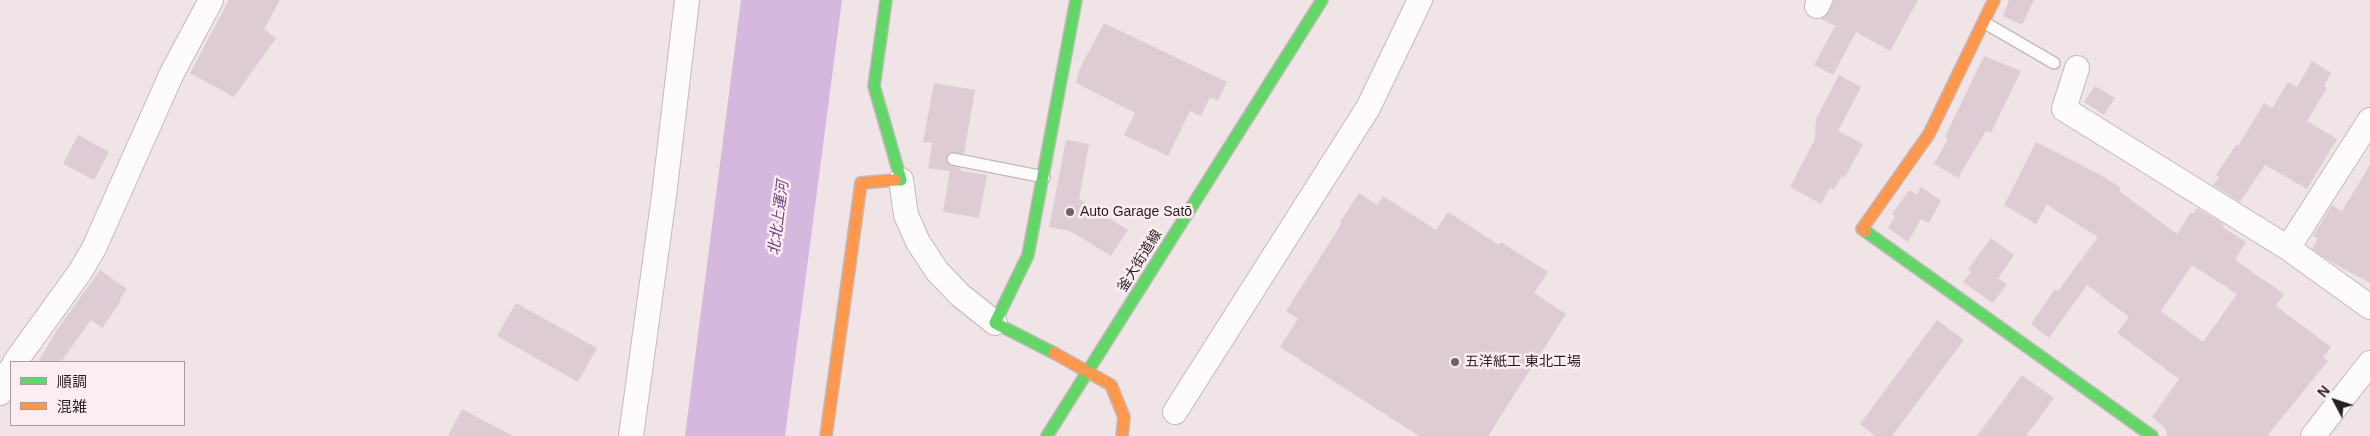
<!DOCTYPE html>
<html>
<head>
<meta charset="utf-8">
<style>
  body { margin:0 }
  #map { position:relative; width:2370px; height:436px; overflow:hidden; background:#f0e4e6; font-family:Helvetica,"Noto Sans JP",sans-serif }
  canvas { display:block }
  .legend { position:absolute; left:10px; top:361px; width:175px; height:65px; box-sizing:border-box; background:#fceef0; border:1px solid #a79b9d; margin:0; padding:6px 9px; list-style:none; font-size:15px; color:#271e20 }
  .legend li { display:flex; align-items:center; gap:10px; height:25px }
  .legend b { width:25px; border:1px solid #a79b9d }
  .north { position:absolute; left:2310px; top:376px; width:50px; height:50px; -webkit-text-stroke:4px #fceef0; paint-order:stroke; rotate:310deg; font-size:14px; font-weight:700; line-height:20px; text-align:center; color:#271e20 }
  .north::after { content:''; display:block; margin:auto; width:18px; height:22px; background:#271e20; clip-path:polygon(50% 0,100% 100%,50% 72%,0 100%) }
</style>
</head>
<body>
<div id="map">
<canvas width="2370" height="436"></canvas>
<ul class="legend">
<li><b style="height:6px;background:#63d668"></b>順調</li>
<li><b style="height:6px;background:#ff974d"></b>混雑</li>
</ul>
<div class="north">N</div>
</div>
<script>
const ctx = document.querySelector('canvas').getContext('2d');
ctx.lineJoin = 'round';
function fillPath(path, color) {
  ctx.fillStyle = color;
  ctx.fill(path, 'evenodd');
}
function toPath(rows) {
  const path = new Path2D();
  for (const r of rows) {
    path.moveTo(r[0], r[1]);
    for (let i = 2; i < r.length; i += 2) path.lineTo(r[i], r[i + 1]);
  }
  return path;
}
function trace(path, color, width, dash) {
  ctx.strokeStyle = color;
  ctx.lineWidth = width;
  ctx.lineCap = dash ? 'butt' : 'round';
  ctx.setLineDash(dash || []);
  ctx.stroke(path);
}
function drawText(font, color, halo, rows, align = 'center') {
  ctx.font = font + ' Helvetica,"Noto Sans JP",sans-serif';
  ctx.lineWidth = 5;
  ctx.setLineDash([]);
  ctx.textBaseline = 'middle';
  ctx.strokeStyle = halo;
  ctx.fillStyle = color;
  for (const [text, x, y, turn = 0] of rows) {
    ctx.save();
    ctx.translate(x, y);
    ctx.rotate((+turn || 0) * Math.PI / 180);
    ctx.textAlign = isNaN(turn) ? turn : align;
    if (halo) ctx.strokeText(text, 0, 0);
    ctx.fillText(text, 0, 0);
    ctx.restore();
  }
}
fillPath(toPath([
  [741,0,842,0,785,436,685,436]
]), '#d5b8de');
fillPath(toPath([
  [229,0,280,0,264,29,276,38,234,97,190,73],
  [1834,0,1918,0,1890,51,1856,32,1833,75,1814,65,1835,26,1821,19,1829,12],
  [2009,0,2034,0,2022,25,2003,16],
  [1104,23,1227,82,1218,101,1210,97,1201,116,1190,111,1168,156,1124,135,1135,113,1076,83,1079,70],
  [1984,56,2021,71,1991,133,1986,131,1958,178,1934,164,1948,139,1945,137],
  [2312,61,2331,73,2324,86,2327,88,2307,121,2337,139,2307,189,2265,165,2240,202,2213,185,2219,177,2216,175,2236,145,2238,146,2264,103,2272,108,2288,82,2297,87],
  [1839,75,1861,87,1838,131,1863,144,1845,177,1842,176,1834,190,1830,188,1821,204,1790,187,1815,139,1816,119],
  [934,83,975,90,964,154,951,152,946,158,948,165,961,168,961,171,987,175,979,218,943,212,950,171,928,168,932,143,923,142],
  [2095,86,2115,98,2104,115,2084,102],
  [78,135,109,152,94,180,63,164],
  [1066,140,1089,144,1079,199,1128,230,1111,256,1070,231,1049,227],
  [2036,142,2101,175,2121,188,2119,191,2177,234,2191,212,2193,214,2197,208,2224,224,2222,227,2246,242,2235,260,2284,294,2276,306,2331,347,2323,357,2328,361,2267,436,2167,436,2166,429,2152,417,2179,379,2117,333,2129,317,2087,285,2049,338,2031,324,2055,289,2058,291,2098,237,2047,205,2036,224,2004,205],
  [2192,265,2237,294,2203,342,2161,311],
  [2370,165,2370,283,2331,262,2312,249,2318,239,2313,236,2332,205,2342,211],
  [1921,187,1941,201,1929,223,1921,219,1908,242,1888,228,1895,216,1892,214,1909,190,1917,195],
  [1359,193,1377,205,1383,196,1436,230,1448,212,1499,245,1501,242,1548,272,1534,293,1566,314,1488,436,1419,436,1280,347,1298,319,1286,311,1342,223,1340,222],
  [1991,238,2014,255,1998,278,2007,284,1993,303,1963,282,1971,272,1968,269],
  [100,270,127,289,119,300,121,301,102,328,91,320,61,362,38,362,57,330],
  [516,303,597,348,578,382,497,336],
  [1937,320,1964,340,1892,436,1875,436,1860,424],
  [2022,375,2054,398,2026,436,1977,436],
  [462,409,513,436,448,436]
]), '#ddccd4');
const lane = toPath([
  [1985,23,2054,63],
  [953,159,1044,177]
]);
const street = toPath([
  [1817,6,1820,0],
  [2077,68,2064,109,2288,248,2370,307],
  [901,180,906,215,918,242,937,271,960,295,995,323],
  [2288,248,2370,120],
  [15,362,80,272,94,248,172,73,211,0],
  [0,393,11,369],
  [1175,412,1368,108,1420,0],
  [631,436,664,196,687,0],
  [2313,436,2370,363]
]);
const fast = toPath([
  [886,0,874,86,901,180,895,180],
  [1865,231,2152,436],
  [1054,353,995,323,1028,255,1076,0],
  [1047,436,1322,0]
]);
const slow = toPath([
  [1865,231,1862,229,1929,134,1994,0],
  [1054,353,1111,385,1124,417,1122,436],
  [826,436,861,183,895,180]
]);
trace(lane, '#c3b9bb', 14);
trace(street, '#c3b9bb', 26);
trace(fast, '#c3b9bb', 14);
trace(slow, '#c3b9bb', 14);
trace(lane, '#fdfbfb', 11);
trace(street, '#fdfbfb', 24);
trace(fast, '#63d668', 11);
trace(slow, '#ff974d', 11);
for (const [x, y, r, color] of [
  [1070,212,5,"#6d6365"],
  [1455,362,5,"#6d6365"]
]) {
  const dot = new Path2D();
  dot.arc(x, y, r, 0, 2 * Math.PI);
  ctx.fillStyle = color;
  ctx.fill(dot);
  trace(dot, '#fceef0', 2);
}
drawText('14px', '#271e20', '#fceef0', [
  ["Auto Garage Satō",1080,212],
  ["五洋紙工 東北工場",1465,362]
], 'left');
drawText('14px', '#271e20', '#fceef0', [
  ["釜大街道線",1140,261,-58]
]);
drawText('italic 15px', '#6f4082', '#fceef0', [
  ["北北上運河",779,218,-83]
]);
</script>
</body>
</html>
